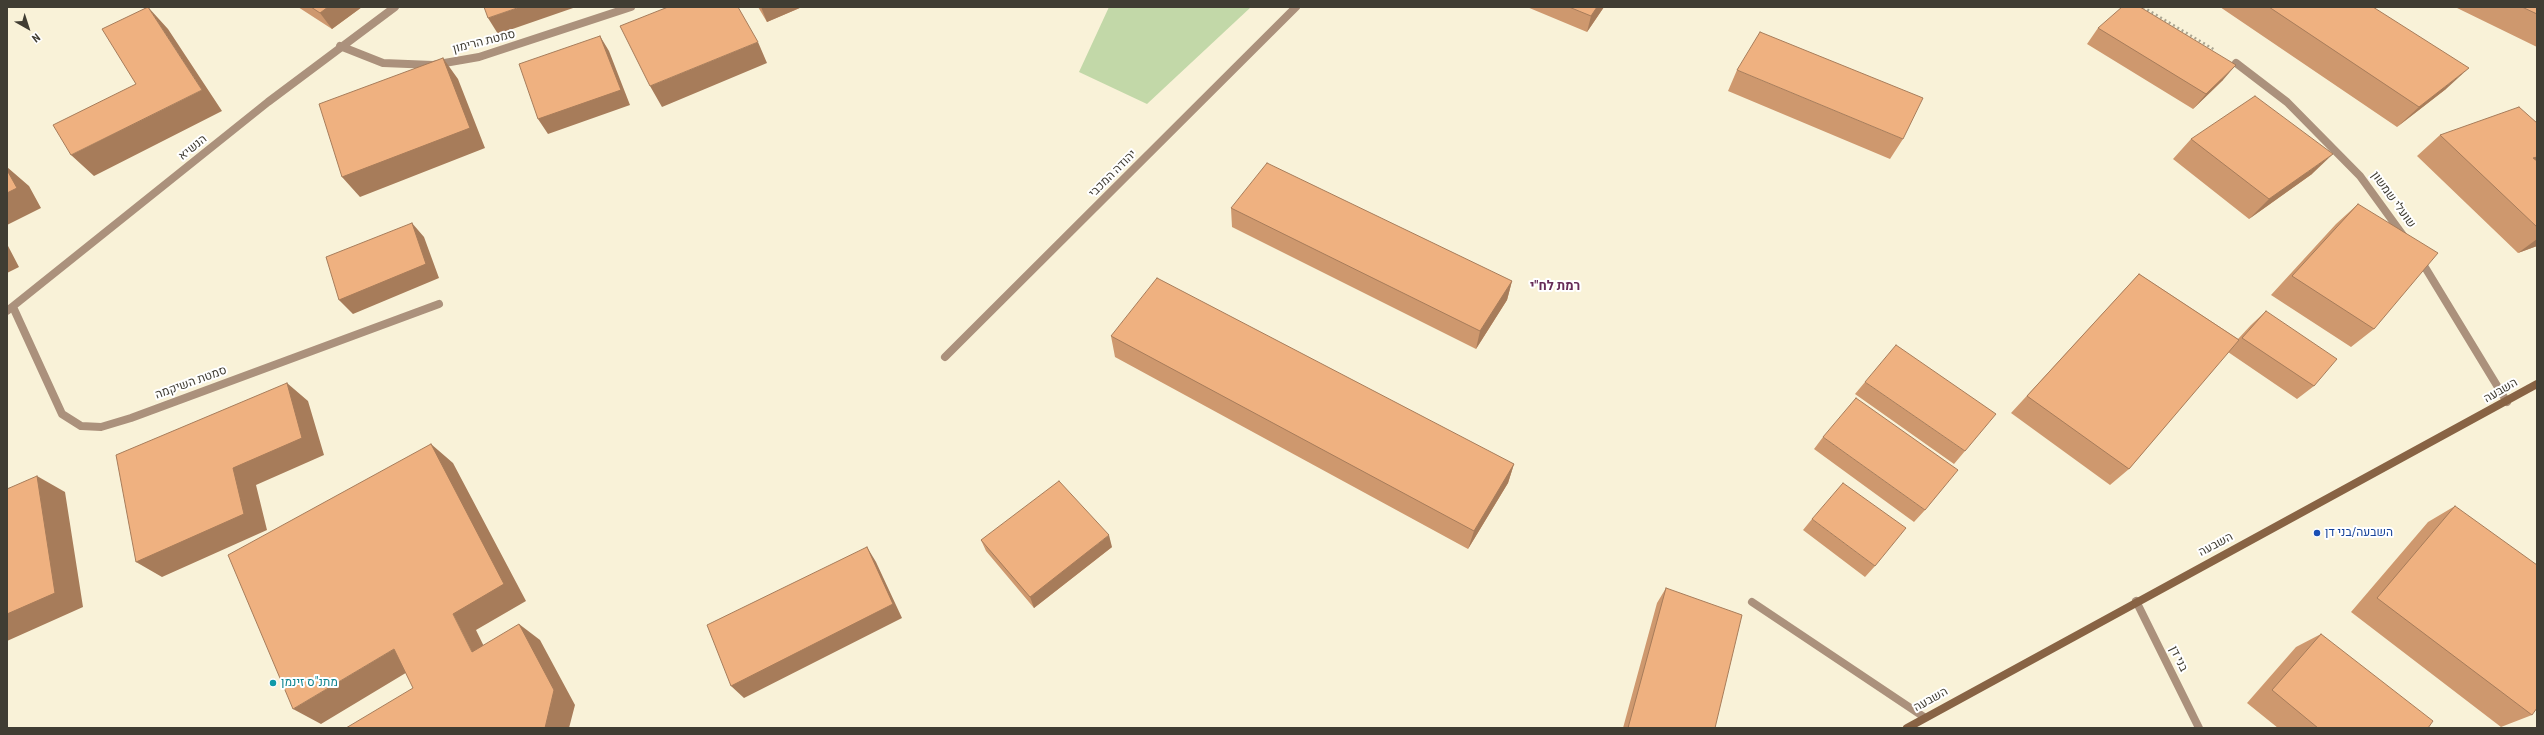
<!DOCTYPE html>
<html>
<head>
<meta charset="utf-8">
<style>
  body { margin:0 }
  #map { position:relative; width:2544px; height:735px; overflow:hidden; background:#f9f2d8; font-family:"Roboto Condensed",sans-serif }
  canvas { display:block }
  .frame { position:absolute; inset:0; border:8px solid #403d33; pointer-events:none }
  .north { position:absolute; left:8px; top:8px; width:40px; height:40px; -webkit-text-stroke:3px #fff; paint-order:stroke; rotate:141deg; font-size:11px; font-weight:700; line-height:16px; text-align:center; color:#403d33 }
  .north::after { content:''; display:block; margin:auto; width:14px; height:18px; background:#403d33; clip-path:polygon(50% 0,100% 100%,50% 72%,0 100%) }
</style>
</head>
<body>
<div id="map">
<canvas width="2544" height="735"></canvas>
<div class="frame"></div>
<div class="north">N</div>
</div>
<script>
const ctx = document.querySelector('canvas').getContext('2d');
ctx.lineJoin = 'round';
function fillPath(path, color) {
  ctx.fillStyle = color;
  ctx.fill(path, 'evenodd');
}
function toPath(rows) {
  const path = new Path2D();
  for (const r of rows) {
    path.moveTo(r[0], r[1]);
    for (let i = 2; i < r.length; i += 2) path.lineTo(r[i], r[i + 1]);
  }
  return path;
}
function trace(path, color, width, dash) {
  ctx.strokeStyle = color;
  ctx.lineWidth = width;
  ctx.lineCap = dash ? 'butt' : 'round';
  ctx.setLineDash(dash || []);
  ctx.stroke(path);
}
function drawText(font, color, halo, rows, align = 'center') {
  ctx.font = font + ' "Roboto Condensed",Heebo,sans-serif';
  ctx.lineWidth = 4;
  ctx.setLineDash([]);
  ctx.textBaseline = 'middle';
  ctx.strokeStyle = halo;
  ctx.fillStyle = color;
  for (const [text, x, y, turn = 0] of rows) {
    ctx.save();
    ctx.translate(x, y);
    ctx.rotate((+turn || 0) * Math.PI / 180);
    ctx.textAlign = isNaN(turn) ? turn : align;
    if (halo) ctx.strokeText(text, 0, 0);
    ctx.fillText(text, 0, 0);
    ctx.restore();
  }
}
fillPath(toPath([
  [1109,7,1251,7,1147,104,1079,72]
]), '#c2d8a8');
trace(toPath([
  [2143,7,2215,50]
]), '#aaa592', 2.5, [2, 3]);
trace(toPath([
  [1752,602,1924,717]
]), '#ab917c', 8);
trace(toPath([
  [340,46,383,63,433,65,479,57,631,7],
  [2236,63,2287,102,2360,176,2405,238],
  [2420,259,2507,402],
  [13,307,62,414,81,426,101,427,131,418,439,304],
  [7,311,268,102,395,7],
  [945,357,1296,7],
  [2136,601,2199,728]
]), '#ab917c', 8);
trace(toPath([
  [1907,728,2537,384]
]), '#886344', 8);
fillPath(toPath([
  [298,7,362,7,332,29],
  [758,7,802,7,767,22],
  [1527,7,1604,7,1587,32],
  [2220,7,2373,7,2446,89,2397,127],
  [2455,7,2537,7,2537,47],
  [2098,28,2223,80,2193,109,2087,44],
  [1737,70,1903,139,1890,159,1728,91],
  [2537,123,2537,246,2518,253,2417,156,2440,135],
  [2191,139,2312,174,2249,219,2173,159],
  [2358,204,2374,329,2351,347,2271,295,2336,224],
  [1231,208,1512,281,1507,300,1476,349,1232,227],
  [2139,274,2238,339,2251,325,2266,311,2314,386,2297,399,2228,352,2129,469,2110,485,2011,413],
  [1111,336,1514,464,1508,483,1468,549,1115,357],
  [1865,382,1965,451,1954,464,1855,394],
  [1823,437,1925,510,1914,522,1814,449],
  [2455,506,2532,715,2501,727,2351,612,2428,522],
  [1812,519,1875,566,1865,577,1803,530],
  [981,540,1112,547,1034,608,986,551],
  [1666,588,1715,728,1623,728,1657,603],
  [2321,634,2428,728,2278,728,2247,703,2296,647]
]), '#ce986e');
fillPath(toPath([
  [148,7,168,29,222,111,94,176,71,155,202,90],
  [328,7,362,7,332,29,320,13],
  [520,7,576,7,498,34,488,18],
  [761,7,802,7,767,22],
  [1597,7,1604,7,1587,32,1591,16],
  [600,36,609,51,630,105,548,134,538,119],
  [758,42,767,63,662,107,650,86],
  [443,58,458,79,485,148,360,197,342,177],
  [2236,65,2223,80,2193,109,2206,94],
  [2469,68,2446,89,2397,127,2419,107],
  [2333,154,2312,174,2249,219,2269,199],
  [2537,157,2537,168,2533,158],
  [7,167,29,186,41,208,7,225],
  [412,223,424,237,439,278,353,314,339,300],
  [2537,239,2537,246,2518,253],
  [7,244,19,267,7,273],
  [1512,281,1507,300,1476,349,1480,331],
  [287,383,308,401,324,455,256,485,267,530,162,577,136,562,233,468],
  [431,444,453,463,526,601,476,630,494,667,472,652,453,614],
  [1514,464,1508,483,1468,549,1474,531],
  [37,476,65,492,83,607,7,641,7,614],
  [1109,535,1112,547,1034,608,1030,597],
  [867,547,876,562,902,618,744,698,731,686],
  [519,624,540,640,575,705,569,728,545,728],
  [394,649,419,665,321,724,293,709]
]), '#a77c5a');
const building = toPath([
  [148,7,202,90,71,155,53,125,136,84,102,29,148,7],
  [311,7,328,7,320,13,311,7],
  [484,7,520,7,488,18,484,7],
  [668,7,738,7,758,42,650,86,620,26,668,7],
  [1569,7,1597,7,1591,16,1569,7],
  [2122,7,2140,7,2236,65,2206,94,2098,28,2122,7],
  [2269,7,2373,7,2469,68,2419,107,2269,7],
  [2522,7,2537,7,2537,14,2522,7],
  [1760,32,1923,98,1903,139,1737,70,1760,32],
  [600,36,621,90,538,119,519,64,600,36],
  [443,58,470,128,342,177,319,104,443,58],
  [2255,96,2333,154,2269,199,2191,139,2255,96],
  [2519,107,2537,123,2537,157,2533,158,2537,161,2537,227,2440,135,2519,107],
  [1267,163,1512,281,1480,331,1231,208,1267,163],
  [7,170,17,188,7,193,7,170],
  [2358,204,2438,253,2374,329,2292,276,2358,204],
  [412,223,426,264,339,300,326,257,412,223],
  [2139,274,2239,340,2129,469,2027,396,2139,274],
  [1157,278,1514,464,1474,531,1111,336,1157,278],
  [2266,311,2337,359,2314,386,2242,338,2266,311],
  [1896,345,1996,414,1965,451,1865,382,1896,345],
  [287,383,302,438,233,468,244,514,136,562,116,455,287,383],
  [1856,398,1958,470,1925,510,1823,437,1856,398],
  [431,444,504,584,453,614,472,652,519,624,554,690,545,728,346,728,413,688,394,649,293,709,228,555,431,444],
  [37,476,55,593,7,614,7,489,37,476],
  [1059,481,1109,535,1030,597,981,540,1059,481],
  [1843,483,1906,528,1875,566,1812,519,1843,483],
  [2455,506,2537,565,2537,708,2532,715,2377,598,2455,506],
  [867,547,893,604,731,686,707,625,867,547],
  [1666,588,1742,615,1715,728,1628,728,1666,588],
  [2321,634,2433,721,2428,728,2318,728,2272,690,2321,634]
]);
fillPath(building, '#efb180');
trace(building, '#a77c5a', 1);
for (const [x, y, r, color] of [
  [2317,533,4,"#1a4fb4"],
  [273,683,4,"#0f9aa8"]
]) {
  const dot = new Path2D();
  dot.arc(x, y, r, 0, 2 * Math.PI);
  ctx.fillStyle = color;
  ctx.fill(dot);
  trace(dot, '#fff', 1.5);
}
drawText('12px', '#403d33', '#fff', [
  ["סמטת הרימון",484,42,-14],
  ["הנשיא",193,148,-39],
  ["יהודה המכבי",1113,174,-45],
  ["שועלי שמשון",2393,200,54],
  ["סמטת השיקמה",191,383,-20],
  ["השבעה",2501,391,-30],
  ["השבעה",2216,545,-28],
  ["בני דן",2178,659,64],
  ["השבעה",1931,700,-29]
]);
drawText('12px', '#164399', '#fff', [
  ["השבעה/בני דן",2325,533]
], 'left');
drawText('12px', '#0d838f', '#fff', [
  ["מתנ\"ס זינמן",281,683]
], 'left');
drawText('bold 13px', '#662c57', '#fff', [
  ["רמת לח\"י",1555,287]
]);
</script>
</body>
</html>
